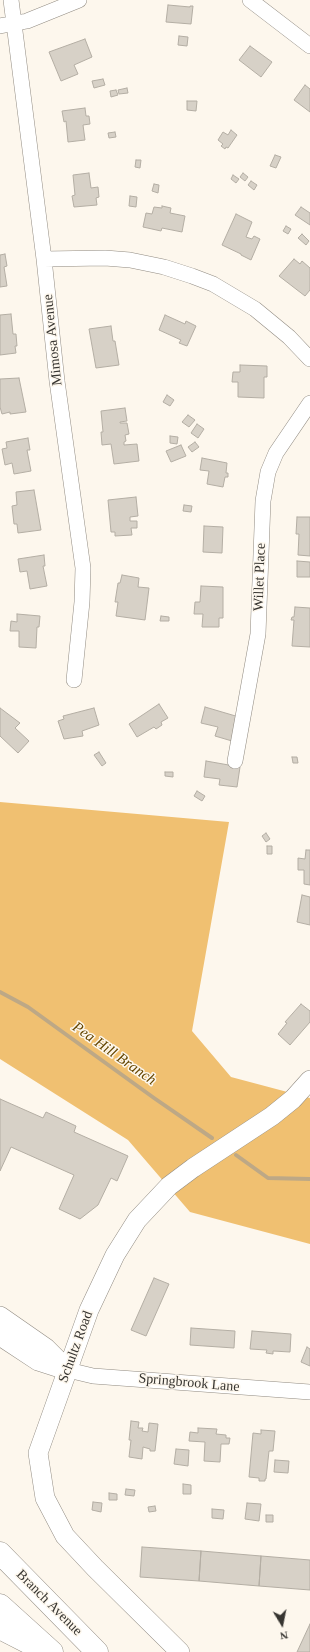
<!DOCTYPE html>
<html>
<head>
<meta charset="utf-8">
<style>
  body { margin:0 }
  #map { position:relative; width:310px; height:1652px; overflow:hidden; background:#fdf7ed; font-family:Georgia,serif }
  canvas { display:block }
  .north { position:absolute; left:262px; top:1604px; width:40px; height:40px; -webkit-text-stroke:3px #fdf7ed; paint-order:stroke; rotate:170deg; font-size:11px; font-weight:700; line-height:16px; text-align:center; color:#373531 }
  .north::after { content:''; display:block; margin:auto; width:14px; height:18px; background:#373531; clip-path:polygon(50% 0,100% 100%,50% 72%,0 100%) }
</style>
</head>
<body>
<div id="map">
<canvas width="310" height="1652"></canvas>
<div class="north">N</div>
</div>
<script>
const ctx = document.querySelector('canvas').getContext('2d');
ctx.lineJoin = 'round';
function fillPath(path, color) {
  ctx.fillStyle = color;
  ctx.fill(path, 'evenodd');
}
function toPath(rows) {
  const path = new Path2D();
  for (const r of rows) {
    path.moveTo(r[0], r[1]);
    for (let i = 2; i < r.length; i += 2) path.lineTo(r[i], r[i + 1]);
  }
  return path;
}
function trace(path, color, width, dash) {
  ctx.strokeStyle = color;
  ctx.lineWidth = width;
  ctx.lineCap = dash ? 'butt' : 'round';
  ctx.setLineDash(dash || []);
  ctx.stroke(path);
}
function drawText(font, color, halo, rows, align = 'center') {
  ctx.font = font + ' Georgia,serif';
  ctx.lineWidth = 3;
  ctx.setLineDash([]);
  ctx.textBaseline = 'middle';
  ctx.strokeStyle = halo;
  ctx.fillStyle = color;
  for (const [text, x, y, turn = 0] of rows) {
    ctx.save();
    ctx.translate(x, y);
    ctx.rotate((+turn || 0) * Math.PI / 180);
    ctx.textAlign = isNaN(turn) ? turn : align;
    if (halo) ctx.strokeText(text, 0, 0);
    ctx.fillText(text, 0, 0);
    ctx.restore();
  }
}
fillPath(toPath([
  [0,802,229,822,192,1031,231,1077,310,1098,310,1244,190,1212,128,1140,0,1059]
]), '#f0c071');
trace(toPath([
  [0,992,28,1007,154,1098,212,1138],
  [236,1155,268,1178,310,1179]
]), '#bda886', 4);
const building = toPath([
  [168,5,190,7,190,6,193,6,191,24,166,22,168,5],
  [179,36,188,37,187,46,178,45,179,36],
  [85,39,92,57,74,65,78,74,61,81,49,52,85,39],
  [250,46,272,62,261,77,239,60,250,46],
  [103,79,105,85,94,88,92,81,103,79],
  [305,85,310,89,310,112,294,100,305,85],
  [127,88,128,93,119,94,118,90,127,88],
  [116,90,118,95,111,97,110,91,116,90],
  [187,101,197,101,196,111,187,110,187,101],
  [85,108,86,116,89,116,90,124,83,125,85,140,68,142,66,121,64,122,62,111,85,108],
  [231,130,237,135,228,148,226,147,225,149,221,146,223,144,218,140,223,132,228,135,231,130],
  [115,132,116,137,109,138,108,133,115,132],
  [275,155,281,157,276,168,270,166,275,155],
  [136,160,141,160,140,168,135,167,136,160],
  [89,173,91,188,98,187,99,197,96,198,97,205,74,207,72,196,75,195,73,175,89,173],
  [243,173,248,177,245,181,240,177,243,173],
  [233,175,239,179,236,183,231,179,233,175],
  [251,181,257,185,254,190,248,185,251,181],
  [154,184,159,185,158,193,152,191,154,184],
  [130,196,137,197,136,207,129,206,130,196],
  [162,206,171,208,170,213,185,216,182,232,162,228,161,231,143,227,146,213,152,214,154,207,162,208,162,206],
  [301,207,310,213,310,225,295,215,301,207],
  [236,214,252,222,246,237,252,239,254,236,260,239,251,260,241,255,241,254,222,245,236,214],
  [286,226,291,229,288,234,283,231,286,226],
  [302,234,309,241,306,245,298,238,302,234],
  [5,254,7,266,4,267,7,286,0,287,0,255,5,254],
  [294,259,300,264,302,261,310,268,310,290,305,296,279,276,294,259],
  [11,314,13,334,16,334,17,346,15,346,16,353,0,355,0,315,11,314],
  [165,315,185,324,186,321,196,326,187,346,179,343,181,340,159,330,165,315],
  [111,326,113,341,115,341,119,365,96,368,89,329,111,326],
  [240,365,267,366,267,377,264,377,264,398,238,397,238,382,232,382,233,372,240,372,240,365],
  [19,378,26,412,10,414,10,412,2,414,0,407,0,379,19,378],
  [167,395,174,400,170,406,163,402,167,395],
  [125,408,127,421,120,422,120,423,127,423,129,434,125,435,126,441,124,442,124,445,137,444,139,461,114,464,111,444,102,445,101,432,103,432,101,411,125,408],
  [188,415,195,420,189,427,182,422,188,415],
  [197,424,204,429,198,438,191,433,197,424],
  [170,436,178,437,177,444,170,443,170,436],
  [28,438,30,450,27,450,31,471,14,474,12,463,5,465,2,449,7,448,6,442,28,438],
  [195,442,199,447,192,452,188,447,195,442],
  [181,445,186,456,171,462,166,451,181,445],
  [202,458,227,463,226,473,228,473,228,477,225,477,223,487,207,484,209,471,200,470,202,458],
  [34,490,41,530,18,533,17,524,14,524,12,506,17,505,16,492,34,490],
  [136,497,138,516,130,517,130,521,137,521,137,528,131,528,132,535,115,536,115,532,111,532,108,500,136,497],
  [184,505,192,506,191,512,183,511,184,505],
  [297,517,310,517,310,556,298,555,299,534,296,534,297,517],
  [204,526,223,527,222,553,203,552,204,526],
  [44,555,45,566,43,566,47,586,30,589,27,571,20,572,18,559,44,555],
  [297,561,310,562,310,577,297,577,297,561],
  [122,575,139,578,138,587,149,588,145,620,116,616,118,602,115,602,118,583,120,583,122,575],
  [201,586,223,587,223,618,219,618,219,627,202,627,203,614,194,614,195,602,200,602,201,586],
  [295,607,310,608,310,647,292,646,294,620,291,620,292,617,294,617,295,607],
  [17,614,40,616,39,627,37,627,36,648,19,647,19,631,10,631,11,621,17,622,17,614],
  [161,616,169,617,169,621,160,621,161,616],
  [159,704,168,718,161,722,162,725,156,729,154,727,137,737,129,724,159,704],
  [205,707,239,717,232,741,215,736,218,727,201,723,205,707],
  [0,708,20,723,15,728,29,741,18,753,0,736,0,708],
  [94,708,99,725,82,731,83,736,64,739,58,721,64,719,63,716,94,708],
  [99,752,106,763,102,766,94,755,99,752],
  [292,757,297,757,298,763,293,763,292,757],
  [206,761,240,767,237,787,219,785,220,779,204,777,206,761],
  [165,772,173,772,173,777,165,776,165,772],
  [197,791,205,796,202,801,194,796,197,791],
  [266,833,270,839,266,842,262,836,266,833],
  [267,846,272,846,272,854,267,854,267,846],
  [306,850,310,850,310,885,304,884,304,870,298,870,298,858,305,859,306,850],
  [302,895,310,897,310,925,297,922,302,895],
  [301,1004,310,1011,310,1022,290,1045,278,1034,287,1023,285,1022,301,1004],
  [0,1099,43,1118,46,1112,76,1126,74,1132,128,1156,117,1181,111,1178,98,1205,80,1219,59,1209,74,1175,11,1147,0,1171,0,1099],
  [154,1278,169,1284,146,1336,131,1330,154,1278],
  [191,1328,235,1331,234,1348,190,1345,191,1328],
  [252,1331,291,1334,290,1352,273,1351,273,1354,266,1353,267,1350,250,1349,252,1331],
  [307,1347,310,1349,310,1366,301,1362,307,1347],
  [131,1421,139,1422,138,1428,143,1428,142,1431,148,1432,149,1423,158,1424,155,1451,150,1451,150,1449,143,1447,142,1459,129,1457,131,1440,129,1440,131,1421],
  [198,1428,217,1429,216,1434,226,1435,226,1438,230,1438,229,1444,221,1444,220,1462,204,1461,205,1442,189,1441,190,1432,198,1433,198,1428],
  [261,1430,275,1431,273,1451,269,1451,266,1479,265,1479,265,1481,259,1481,259,1478,249,1477,253,1433,261,1434,261,1430],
  [176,1449,189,1450,188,1466,174,1464,176,1449],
  [275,1460,289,1461,288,1473,274,1472,275,1460],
  [183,1484,191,1485,191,1494,183,1494,183,1484],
  [126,1489,135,1490,134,1496,125,1495,126,1489],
  [109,1493,117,1494,117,1500,109,1500,109,1493],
  [93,1502,102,1503,101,1512,92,1510,93,1502],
  [247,1503,261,1504,259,1521,245,1519,247,1503],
  [155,1506,156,1511,149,1512,148,1507,155,1506],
  [212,1509,224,1510,223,1519,212,1518,212,1509],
  [266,1515,273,1515,273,1522,266,1522,266,1515],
  [142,1547,201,1551,199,1581,140,1577,142,1547],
  [201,1551,261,1556,259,1586,199,1581,201,1551],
  [261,1556,310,1560,310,1590,259,1586,261,1556],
  [310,1624,310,1652,297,1652,310,1624]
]);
fillPath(building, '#d7d1c7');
trace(building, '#b4aea4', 1);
const minor = toPath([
  [11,0,44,259,57,381,83,568,82,602,74,680],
  [250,0,310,46],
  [0,26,27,21,79,0],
  [44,259,105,258,130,260,164,267,192,276,213,284,255,309,289,337,310,359],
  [235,761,258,634,263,501,268,472,276,453,310,403],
  [68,1370,93,1376,310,1392]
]);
const tertiary = toPath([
  [0,1316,46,1348,68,1370],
  [0,1336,38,1361,66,1370],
  [180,1652,95,1568,65,1536,45,1498,38,1453,89,1310,115,1255,137,1220,169,1186,193,1168,272,1116,293,1099,310,1080]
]);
const motorway = toPath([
  [0,1553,97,1652],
  [0,1605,52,1652],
  [0,1628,31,1644]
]);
trace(minor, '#918b82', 16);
trace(tertiary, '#918b82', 20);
trace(motorway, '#918b82', 23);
trace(minor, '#fff', 15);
trace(tertiary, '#fff', 19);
trace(motorway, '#fff', 22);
drawText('14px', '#373531', '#fdf7ed', [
  ["Mimosa Avenue",53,340,-96],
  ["Willet Place",260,577,-88],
  ["Schultz Road",76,1347,-70],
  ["Springbrook Lane",189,1383,5],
  ["Branch Avenue",49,1603,45]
]);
drawText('italic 15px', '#654600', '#fdf7ed', [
  ["Pea Hill Branch",114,1054,35]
]);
</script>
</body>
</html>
